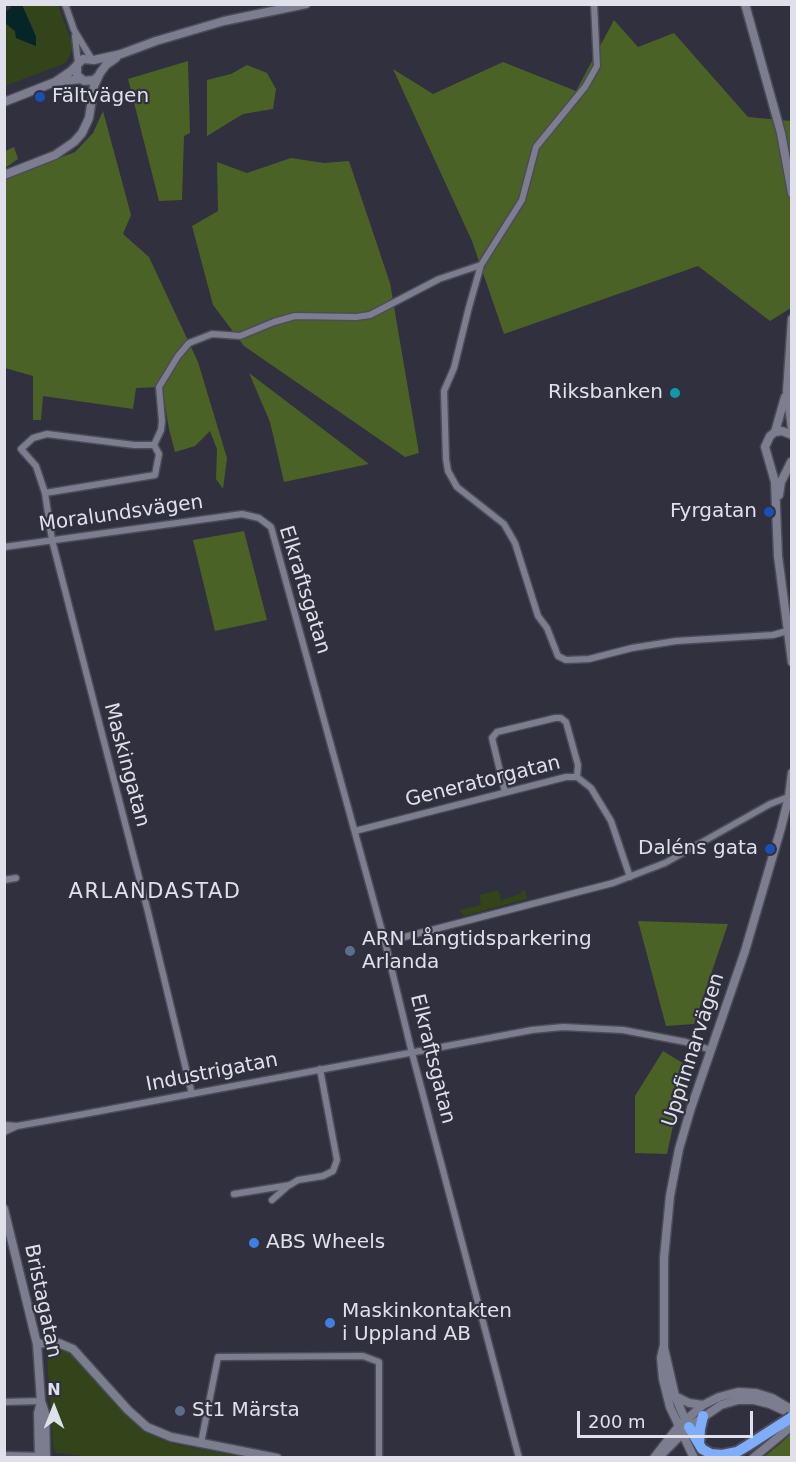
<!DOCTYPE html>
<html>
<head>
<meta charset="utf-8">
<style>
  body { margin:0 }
  #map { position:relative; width:796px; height:1462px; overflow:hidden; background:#30303f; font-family:"DejaVu Sans",sans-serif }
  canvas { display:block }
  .frame { position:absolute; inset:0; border:6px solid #e0e0ea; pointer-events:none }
  .north { position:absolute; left:24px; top:1378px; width:60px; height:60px; -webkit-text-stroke:4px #30303f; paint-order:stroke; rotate:0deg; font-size:16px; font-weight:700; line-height:24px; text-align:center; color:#e0e0ea }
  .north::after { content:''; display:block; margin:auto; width:21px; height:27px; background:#e0e0ea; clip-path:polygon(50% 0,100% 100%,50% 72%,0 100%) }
  .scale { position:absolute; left:577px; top:1411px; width:176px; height:27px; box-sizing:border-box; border:3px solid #e0e0ea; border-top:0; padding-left:8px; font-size:18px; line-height:21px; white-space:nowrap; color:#e0e0ea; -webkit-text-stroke:4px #30303f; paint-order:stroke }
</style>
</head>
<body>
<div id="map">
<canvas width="796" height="1462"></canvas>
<div class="frame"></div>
<div class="north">N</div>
<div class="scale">200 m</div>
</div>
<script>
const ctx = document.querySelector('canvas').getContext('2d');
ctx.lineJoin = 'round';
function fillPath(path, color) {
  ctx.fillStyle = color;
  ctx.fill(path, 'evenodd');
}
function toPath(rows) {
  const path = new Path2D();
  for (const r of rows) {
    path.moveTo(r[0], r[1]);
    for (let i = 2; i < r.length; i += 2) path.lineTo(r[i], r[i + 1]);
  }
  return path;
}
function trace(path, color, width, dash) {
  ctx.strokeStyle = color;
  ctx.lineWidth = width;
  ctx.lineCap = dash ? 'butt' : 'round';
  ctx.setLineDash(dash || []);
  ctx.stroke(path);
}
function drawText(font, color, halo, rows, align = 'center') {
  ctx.font = font + ' "DejaVu Sans",sans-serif';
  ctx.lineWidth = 4.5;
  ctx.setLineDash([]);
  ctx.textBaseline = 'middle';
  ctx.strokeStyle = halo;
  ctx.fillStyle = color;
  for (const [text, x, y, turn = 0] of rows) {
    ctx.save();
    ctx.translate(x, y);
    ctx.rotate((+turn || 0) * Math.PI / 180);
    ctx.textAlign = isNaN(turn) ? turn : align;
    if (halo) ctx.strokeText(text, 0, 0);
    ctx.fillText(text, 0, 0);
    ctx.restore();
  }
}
fillPath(toPath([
  [22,5,58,5,73,46,67,61,63,64,5,86,4,22,15,31,16,38,36,45,34,30],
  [498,890,501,900,521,894,521,891,525,890,527,897,526,899,464,916,461,913,460,910,481,905,479,895],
  [53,1348,65,1349,80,1358,117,1406,142,1429,160,1439,177,1445,244,1457,104,1458,56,1453,53,1446,47,1355]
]), '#33441a');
fillPath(toPath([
  [614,20,638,47,674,33,748,117,791,121,791,308,770,321,698,266,504,334,472,241,393,69,433,94,503,62,576,91],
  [188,61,190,133,184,136,182,200,159,201,128,79],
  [247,65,267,73,276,89,273,109,243,114,207,136,207,80,231,74],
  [103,111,131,215,123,234,149,257,198,362,227,458,223,489,216,479,217,449,210,431,195,446,175,452,169,429,162,387,136,388,133,409,43,396,41,420,33,420,33,376,5,368,4,179,75,152,93,133],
  [14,147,18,159,5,168,5,151],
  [291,158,324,163,349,161,390,283,419,453,405,457,244,346,213,305,192,226,218,211,217,162,247,173],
  [249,373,369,464,284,482,270,422],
  [244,531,267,620,215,631,193,540],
  [638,921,728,924,694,1024,666,1026],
  [663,1051,686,1065,667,1154,635,1153,635,1096],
  [791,1434,791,1457,764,1457,781,1443]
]), '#4b6226');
fillPath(toPath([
  [10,5,22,5,36,37,36,46,16,38,15,31,5,23,5,12,11,8]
]), '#052526');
const street = toPath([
  [65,4,74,30,91,58],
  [594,4,597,66,585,87,536,147,522,200,481,265,469,307,454,368,444,391,446,459,448,471,457,487,504,524,515,543,538,616,547,628,558,656,566,660,589,659,632,648,676,641,773,635,787,631],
  [75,36,78,63],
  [154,445,134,445,47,434,33,438,21,449,36,466,45,493,52,540,148,912,192,1094],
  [154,445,161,430,162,421,159,387,178,356,189,343,212,334,240,336,274,322,295,316,356,317,370,315,439,279,481,265],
  [45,493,155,475,159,454,154,445],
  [4,547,242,514,259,518,271,527,385,942,412,1053,519,1458],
  [505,792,492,738,497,732,555,718,561,718,566,722,578,765,577,777],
  [355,831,566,777,577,777,591,788,611,821,630,877],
  [4,880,16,878],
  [385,942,613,883,665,863,770,804,791,796],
  [4,1125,17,1126,79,1115,532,1030,563,1027,623,1030,686,1042,711,1050],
  [4,1132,17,1126],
  [234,1194,290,1185,298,1180,323,1176,333,1171,337,1160,320,1069],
  [272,1200,289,1185],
  [4,1402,41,1401],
  [201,1443,218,1357,363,1356,379,1362,379,1458]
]);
const secondary = toPath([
  [745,4,781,133,792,193],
  [77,65,77,75,84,81,94,80,97,77],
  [55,82,81,79],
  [4,102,55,82,71,71,83,59,94,60,121,54,156,41,224,21,306,4],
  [4,175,55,155,74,142,82,133,89,118,94,86,100,73,106,65,116,58],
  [792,319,787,391,792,429],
  [775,432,785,397],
  [792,435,782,431,775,432,770,436,765,447,775,482,778,556,792,662],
  [779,495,781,482,791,462],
  [4,1209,37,1344,41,1401,45,1413,46,1458],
  [37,1344,56,1342,73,1349,128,1410,147,1427,171,1437,277,1458],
  [664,1348,675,1396,687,1424],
  [675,1396,689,1403,703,1405],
  [661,1455,689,1427,721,1405,738,1400,754,1400,770,1404,783,1410],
  [4,1456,43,1457],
  [39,1458,38,1413,41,1402],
  [654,1458,678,1427,703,1405,719,1397,738,1392,756,1393,772,1398,792,1410],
  [694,1458,670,1407,663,1379,661,1358,664,1345,664,1258,670,1196,679,1149,691,1108,745,951,781,828,789,796,792,773],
  [753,1458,792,1426]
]);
const highway = toPath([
  [689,1427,702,1449,711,1454,722,1455,737,1452,747,1446,792,1417],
  [699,1444,700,1429,703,1416]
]);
trace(street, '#4c4c59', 9);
trace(secondary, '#4c4c59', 11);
trace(highway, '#4c4c59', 14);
trace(street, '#7c7d8e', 6);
trace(secondary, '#7c7d8e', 8);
trace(highway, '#7dadfb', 10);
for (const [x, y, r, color] of [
  [40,97,6,"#1a4fb4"],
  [675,393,6,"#0f9aa8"],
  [769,512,6,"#1a4fb4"],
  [770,849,6,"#1a4fb4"],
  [350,951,6,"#5c6f8a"],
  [254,1243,6,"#3f7fe0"],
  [330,1323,6,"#3f7fe0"],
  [180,1411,6,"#5c6f8a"]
]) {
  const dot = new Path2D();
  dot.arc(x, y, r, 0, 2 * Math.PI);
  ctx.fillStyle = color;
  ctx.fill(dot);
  trace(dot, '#30303f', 2);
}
drawText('20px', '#e0e0ea', '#30303f', [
  ["Fältvägen",52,97],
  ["Riksbanken",663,393,"right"],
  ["Fyrgatan",757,512,"right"],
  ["Daléns gata",758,849,"right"],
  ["ARN Långtidsparkering",362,940],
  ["Arlanda",362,963],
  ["ABS Wheels",266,1243],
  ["Maskinkontakten",342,1312],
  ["i Uppland AB",342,1335],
  ["St1 Märsta",192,1411]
], 'left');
drawText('20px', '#e0e0ea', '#30303f', [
  ["Moralundsvägen",121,514,-8],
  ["Elkraftsgatan",304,590,73],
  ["Maskingatan",126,765,75],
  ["Generatorgatan",483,782,-14],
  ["Uppfinnarvägen",694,1050,-72],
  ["Elkraftsgatan",432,1059,76],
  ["Industrigatan",212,1073,-11],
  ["Bristagatan",42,1301,78]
]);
ctx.letterSpacing = '1.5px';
drawText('21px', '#e0e0ea', '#30303f', [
  ["ARLANDASTAD",155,893]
]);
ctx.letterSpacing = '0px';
</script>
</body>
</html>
